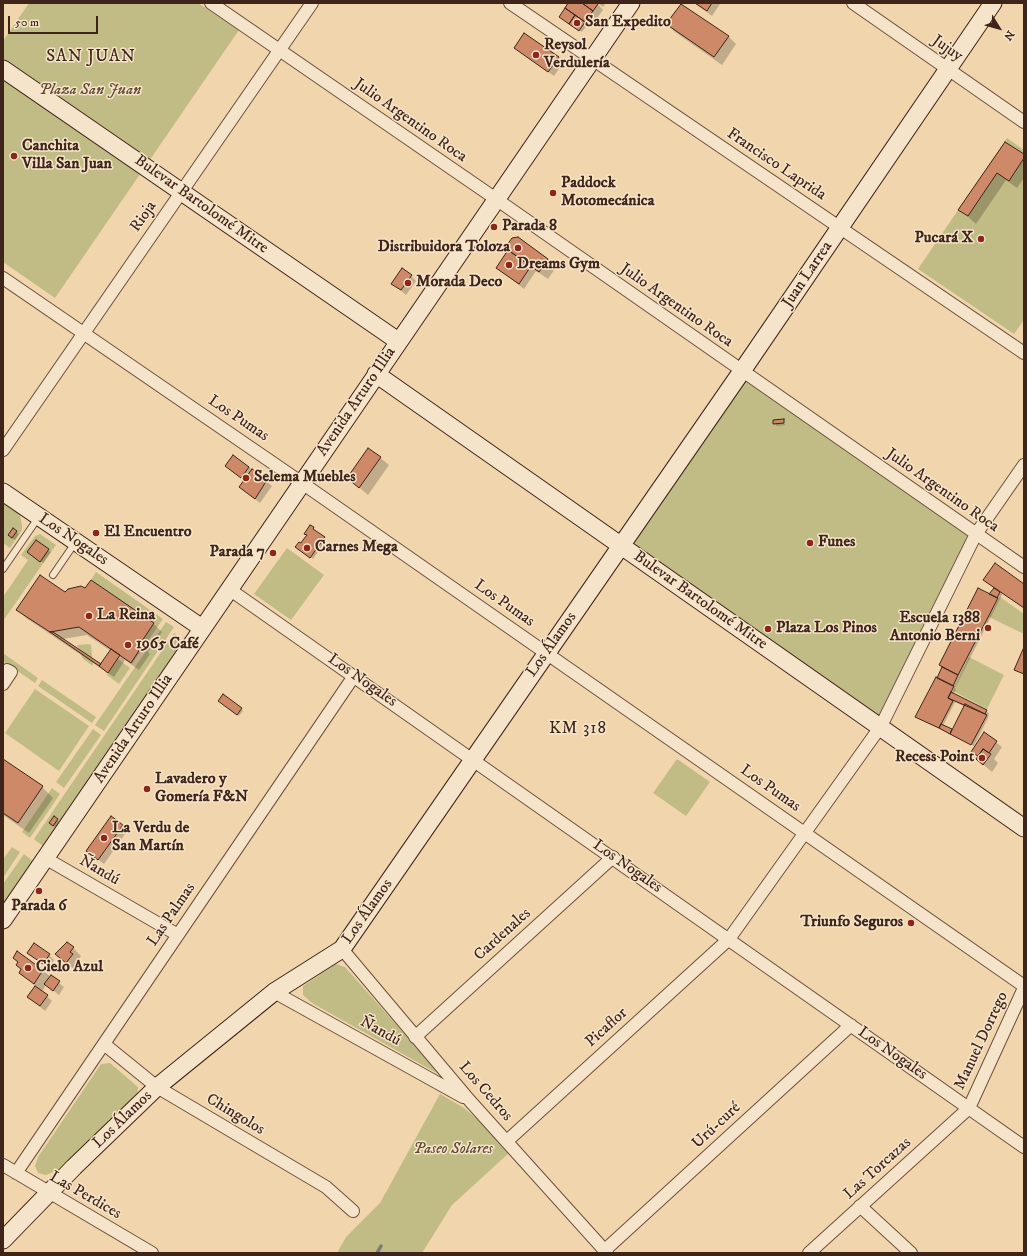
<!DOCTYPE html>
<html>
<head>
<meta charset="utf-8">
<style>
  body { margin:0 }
  #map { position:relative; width:1027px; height:1256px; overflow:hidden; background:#f1d6ad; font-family:"IM FELL DW Pica",serif }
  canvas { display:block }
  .frame { position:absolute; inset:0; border:4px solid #3f2419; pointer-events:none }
  .north { position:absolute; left:979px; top:8px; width:40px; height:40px; -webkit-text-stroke:3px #f6e4ca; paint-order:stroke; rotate:127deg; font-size:11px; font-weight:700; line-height:16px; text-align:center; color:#3f2419 }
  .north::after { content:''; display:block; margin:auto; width:14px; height:18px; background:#3f2419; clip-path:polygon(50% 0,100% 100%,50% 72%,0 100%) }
  .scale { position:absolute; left:8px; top:16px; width:90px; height:18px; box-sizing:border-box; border:2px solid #3f2419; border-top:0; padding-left:5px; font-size:12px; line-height:14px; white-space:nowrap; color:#3f2419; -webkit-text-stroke:3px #f6e4ca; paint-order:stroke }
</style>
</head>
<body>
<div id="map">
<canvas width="1027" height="1256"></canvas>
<div class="frame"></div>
<div class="north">N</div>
<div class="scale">50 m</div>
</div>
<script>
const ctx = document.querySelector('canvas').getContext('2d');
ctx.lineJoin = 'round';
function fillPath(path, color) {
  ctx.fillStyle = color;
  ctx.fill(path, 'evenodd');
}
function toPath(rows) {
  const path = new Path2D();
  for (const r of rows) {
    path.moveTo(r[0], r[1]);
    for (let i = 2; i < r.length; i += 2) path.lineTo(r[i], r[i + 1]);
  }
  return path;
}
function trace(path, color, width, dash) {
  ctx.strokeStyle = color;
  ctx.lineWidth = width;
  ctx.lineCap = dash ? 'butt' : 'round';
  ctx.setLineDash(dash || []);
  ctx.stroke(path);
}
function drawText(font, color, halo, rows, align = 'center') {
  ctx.font = font + ' "IM FELL DW Pica",serif';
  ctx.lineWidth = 3;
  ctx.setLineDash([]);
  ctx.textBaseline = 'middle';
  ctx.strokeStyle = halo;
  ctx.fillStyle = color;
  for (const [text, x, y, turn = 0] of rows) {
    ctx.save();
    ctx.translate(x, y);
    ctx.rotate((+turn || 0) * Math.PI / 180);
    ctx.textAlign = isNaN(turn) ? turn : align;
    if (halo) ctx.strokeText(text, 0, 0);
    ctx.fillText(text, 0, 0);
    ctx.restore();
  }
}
fillPath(toPath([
  [29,3,198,3,239,30,55,298,3,262,3,41],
  [1007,138,1024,150,1024,320,1014,334,918,269],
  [742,371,976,534,881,726,621,546],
  [3,501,20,514,22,525,22,530,10,548,3,543],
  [40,534,56,545,3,621,3,597,28,560,21,555,35,536],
  [287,548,324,575,291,620,254,594],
  [96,572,163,619,132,664,131,663,142,646,140,644,154,623,91,580],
  [1000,597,1024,614,1024,634,989,617],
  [166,622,174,627,104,731,95,725],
  [174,633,181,639,176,653,44,847,34,839],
  [89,644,91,645,93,666,83,659,77,645],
  [3,653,38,678,35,683,3,661],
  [969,657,1004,675,987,709,953,691],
  [118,659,130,668,119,684,107,675],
  [42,680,96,717,92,723,38,686],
  [35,689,89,726,59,771,5,733],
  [93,729,101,735,64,788,56,782],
  [677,759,710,782,686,816,653,793],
  [52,788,60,794,30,838,22,832],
  [12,847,20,852,3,878,3,859],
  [24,854,34,862,3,907,3,884],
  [336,964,345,967,442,1076,312,1003,303,995,303,986],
  [110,1063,138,1087,137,1096,56,1171,46,1175,38,1173,35,1166,38,1157,101,1064],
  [440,1094,464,1108,484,1125,509,1153,452,1205,422,1253,337,1253,346,1237,380,1203]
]), '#c1bc85');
fillPath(toPath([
  [570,3,597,3,603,10,591,26,588,24,582,32,562,19],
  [598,3,606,3,603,7],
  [694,3,719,3,720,4,712,16],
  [667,24,728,36,736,44,722,65,675,32],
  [515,48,558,58,563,63,554,76],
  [1005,143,1024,156,1024,178,1017,188,1006,180,976,224,960,210],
  [518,238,548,259,556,267,548,279,536,271,524,289,497,268],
  [411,276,416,281,406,295,393,284],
  [783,420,785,425,777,426,774,423],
  [369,449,389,465,368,495,348,478],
  [226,466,249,467,272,486,260,503,240,487,245,480],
  [313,528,315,531,326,540,313,559,299,549],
  [14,530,19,534,15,540,11,538],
  [36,542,51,552,43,563,31,555],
  [91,581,154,624,162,632,148,652,150,654,139,670,125,660,114,677,26,618,18,610,85,589],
  [87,635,111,651,101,665,63,639],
  [1024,585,1024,608,1003,593,955,688,956,690,953,694,989,713,988,718,974,746,919,719,943,668,940,665,995,588],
  [955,702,965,707,953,731,943,726],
  [221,703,241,709,243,711,239,716],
  [985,734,1002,747,994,759,998,763,992,772,977,759,978,757,972,752],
  [3,760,42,787,53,798,29,833,3,815],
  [57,820,59,822,56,828,52,825],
  [122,826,127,831,104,864,87,851],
  [73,948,81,956,78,960,80,963,75,970,56,954],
  [28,953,49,955,54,960,48,968],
  [42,970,64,987,59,995,46,985,42,992,52,1001,45,1011,28,997,36,986,20,973]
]), '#0003');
trace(toPath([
  [377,1253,381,1246]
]), '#767d73', 3.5);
const building = toPath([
  [568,3,582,3,593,11,585,22,565,8,568,3],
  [582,3,597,3,598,4,593,11,582,3],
  [695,3,712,3,707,11,695,3],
  [681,4,729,36,714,57,666,24,681,4],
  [565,8,575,15,569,24,559,17,565,8],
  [575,15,585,22,579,31,569,24,575,15],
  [524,33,559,57,548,72,514,48,524,33],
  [1005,142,1024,154,1024,158,1009,181,997,173,968,216,958,210,1005,142],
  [518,237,548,259,539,272,505,248,512,238,518,237],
  [508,250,531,266,519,284,496,268,508,250],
  [402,268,412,275,401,290,391,284,402,268],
  [784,419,784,423,773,424,773,420,784,419],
  [368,448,381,457,359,488,347,478,368,448],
  [233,455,249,467,241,478,225,466,233,455],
  [252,469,267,480,255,499,239,487,252,469],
  [310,525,314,527,313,529,325,537,310,558,295,547,299,542,301,543,303,540,307,535,304,534,310,525],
  [13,528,17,531,12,538,8,535,13,528],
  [36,540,49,549,40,562,27,552,36,540],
  [995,563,1024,584,1024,608,983,580,995,563],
  [40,575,65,592,68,589,81,586,85,588,91,580,154,623,140,644,142,646,131,663,79,627,50,632,16,610,40,575],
  [978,588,998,598,958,675,939,665,978,588],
  [994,588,1000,592,997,598,989,594,994,588],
  [50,632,53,632,101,664,99,666,50,632],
  [1024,647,1024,674,1014,670,1024,647],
  [111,649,120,655,108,673,99,666,111,649],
  [942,667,958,675,953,686,937,678,942,667],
  [936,677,954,686,948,698,953,701,939,728,915,717,936,677],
  [951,692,987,710,985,714,948,698,951,692],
  [223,694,242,708,237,715,218,701,223,694],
  [965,704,987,715,971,745,950,734,965,704],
  [941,724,952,729,950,734,939,728,941,724],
  [984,732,997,741,989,753,983,749,978,756,971,752,984,732],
  [983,749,991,754,983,765,976,759,983,749],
  [3,759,43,786,18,823,3,813,3,759],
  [54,816,58,819,53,826,49,823,54,816],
  [111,816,123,825,98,860,86,851,111,816],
  [67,942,74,947,70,952,73,954,66,963,55,954,67,942],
  [34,943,50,954,43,964,27,953,34,943],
  [17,951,43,970,34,984,19,973,21,969,16,965,18,962,13,958,17,951],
  [51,975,60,981,53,991,44,984,51,975],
  [35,986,48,995,40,1006,27,997,35,986]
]);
fillPath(building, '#cd8968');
trace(building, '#3f2419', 1);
const lane = toPath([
  [3,569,38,518],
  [53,575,75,543]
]);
const street = toPath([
  [211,3,496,199,1024,567],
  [510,3,1024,353],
  [853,3,1024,122],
  [3,278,302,483,1024,986],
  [3,450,312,3],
  [229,589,1024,1147],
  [3,676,7,670,11,672,3,684],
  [45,858,178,935],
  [342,949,470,1101,607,1253],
  [274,992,463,1097],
  [415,1037,613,857],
  [104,1044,157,1087,326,1187,353,1211],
  [507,1141,729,939,881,726,976,534,1024,465],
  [3,1165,152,1253],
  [16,1173,354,676],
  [860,1206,911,1253],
  [605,1250,851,1025],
  [809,1253,969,1108,1024,988]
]);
const secondary = toPath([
  [3,69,398,341],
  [376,374,1024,828],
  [3,492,202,628],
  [3,920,631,3],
  [3,1240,74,1167,157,1087,274,992,342,949,742,371,993,3]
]);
trace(lane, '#6c503e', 8);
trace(street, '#6c503e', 14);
trace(secondary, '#3f2419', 19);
trace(lane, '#f6e4ca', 6);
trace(street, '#f6e4ca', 12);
trace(secondary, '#f6e4ca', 17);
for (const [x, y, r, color] of [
  [577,23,4,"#8f2418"],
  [536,55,4,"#8f2418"],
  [14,156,4,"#8f2418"],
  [553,193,4,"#8f2418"],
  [494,227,4,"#8f2418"],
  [981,239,4,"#8f2418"],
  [518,248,4,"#8f2418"],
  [509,265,4,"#8f2418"],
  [408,283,4,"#8f2418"],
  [246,478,4,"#8f2418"],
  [96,533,4,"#8f2418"],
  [810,543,4,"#8f2418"],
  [307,548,4,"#8f2418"],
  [273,553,4,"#8f2418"],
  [89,616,4,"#8f2418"],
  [988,628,4,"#8f2418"],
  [768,629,4,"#8f2418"],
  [128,645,4,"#8f2418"],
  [982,758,4,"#8f2418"],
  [147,789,4,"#8f2418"],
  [104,838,4,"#8f2418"],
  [39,891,4,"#8f2418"],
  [911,923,4,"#8f2418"],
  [28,968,4,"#8f2418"]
]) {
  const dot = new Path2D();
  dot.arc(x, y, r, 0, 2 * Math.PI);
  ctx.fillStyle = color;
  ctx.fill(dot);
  trace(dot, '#f6e4ca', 1.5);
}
drawText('bold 16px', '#3f2419', '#f6e4ca', [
  ["San Expedito",585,23],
  ["Reysol",544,46],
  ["Verdulería",544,64],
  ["Canchita",22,147],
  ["Villa San Juan",22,165],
  ["Paddock",561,184],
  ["Motomecánica",561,202],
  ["Parada 8",502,227],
  ["Pucará X",973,239,"right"],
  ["Distribuidora Toloza",510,248,"right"],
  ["Dreams Gym",517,265],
  ["Morada Deco",416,283],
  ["Selema Muebles",254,478],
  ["El Encuentro",104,533],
  ["Funes",818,543],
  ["Carnes Mega",315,548],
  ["Parada 7",265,553,"right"],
  ["La Reina",97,616],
  ["Escuela 1388",980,619,"right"],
  ["Antonio Berni",980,637,"right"],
  ["Plaza Los Pinos",776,629],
  ["1965 Café",136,645],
  ["Recess Point",974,758,"right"],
  ["Lavadero y",155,780],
  ["Gomería F&N",155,798],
  ["La Verdu de",112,829],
  ["San Martín",112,847],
  ["Parada 6",39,907,"center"],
  ["Triunfo Seguros",903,923,"right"],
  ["Cielo Azul",36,968]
], 'left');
drawText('16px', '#3f2419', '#f6e4ca', [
  ["Jujuy",947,49,35],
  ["Julio Argentino Roca",410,121,35],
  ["Francisco Laprida",776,165,34],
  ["Bulevar Bartolomé Mitre",201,205,35],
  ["Rioja",144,217,-55],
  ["Juan Larrea",808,275,-56],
  ["Julio Argentino Roca",676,306,35],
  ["Avenida Arturo Illia",357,402,-56],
  ["Los Pumas",238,419,34],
  ["Julio Argentino Roca",942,491,35],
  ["Los Nogales",73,540,34],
  ["Bulevar Bartolomé Mitre",700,601,35],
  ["Los Pumas",504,604,35],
  ["Los Álamos",552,645,-55],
  ["Los Nogales",362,681,35],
  ["Avenida Arturo Illia",134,729,-56],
  ["Los Pumas",770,789,35],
  ["Los Nogales",627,867,35],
  ["Ñandú",99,871,30],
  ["Los Álamos",368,912,-55],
  ["Las Palmas",172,915,-56],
  ["Cardenales",503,935,-42],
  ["Picaflor",607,1028,-42],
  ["Ñandú",380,1032,29],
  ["Manuel Dorrego",982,1041,-65],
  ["Los Nogales",892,1054,35],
  ["Los Cedros",485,1092,49],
  ["Chingolos",235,1115,31],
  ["Los Álamos",123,1120,-44],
  ["Urú-curé",717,1126,-43],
  ["Las Torcazas",878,1169,-42],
  ["Las Perdices",85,1196,30]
]);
drawText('italic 16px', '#604a34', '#f6e4ca', [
  ["Plaza San Juan",90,91],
  ["Paseo Solares",453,1150]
]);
ctx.letterSpacing = '1px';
drawText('17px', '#3f2419', '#f6e4ca', [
  ["SAN JUAN",91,57],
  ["KM 318",578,729]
]);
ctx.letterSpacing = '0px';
</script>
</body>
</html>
